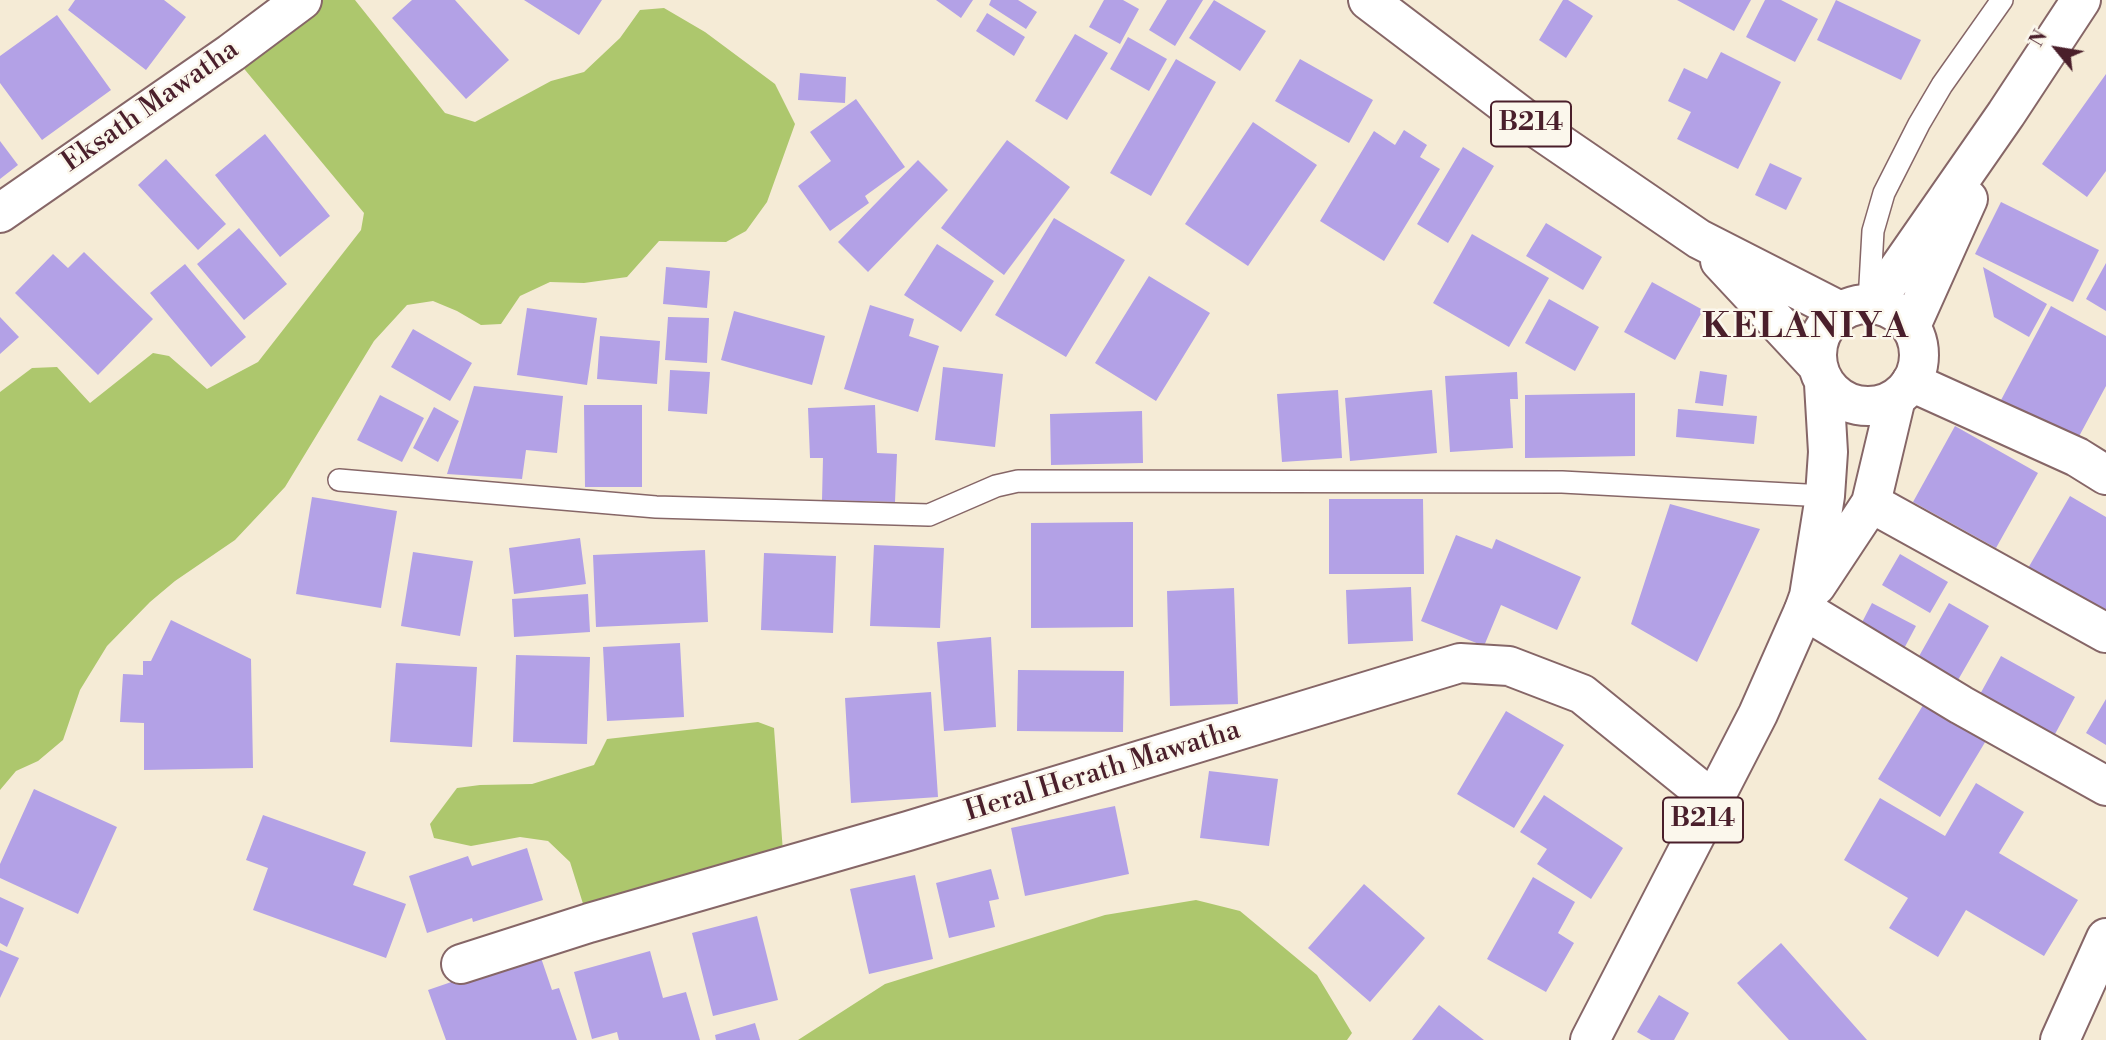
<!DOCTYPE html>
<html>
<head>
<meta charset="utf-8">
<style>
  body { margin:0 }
  #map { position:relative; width:2106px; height:1040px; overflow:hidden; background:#f5ebd6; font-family:"Libre Bodoni",serif }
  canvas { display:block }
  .north { position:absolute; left:2022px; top:14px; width:70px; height:70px; -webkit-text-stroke:5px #fbf7ec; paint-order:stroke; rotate:300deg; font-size:19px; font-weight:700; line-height:28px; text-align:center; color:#4a1f2b }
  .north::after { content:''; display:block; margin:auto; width:24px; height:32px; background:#4a1f2b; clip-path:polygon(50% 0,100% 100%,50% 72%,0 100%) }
</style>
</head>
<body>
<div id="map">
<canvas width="2106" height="1040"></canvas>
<div class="north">N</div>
</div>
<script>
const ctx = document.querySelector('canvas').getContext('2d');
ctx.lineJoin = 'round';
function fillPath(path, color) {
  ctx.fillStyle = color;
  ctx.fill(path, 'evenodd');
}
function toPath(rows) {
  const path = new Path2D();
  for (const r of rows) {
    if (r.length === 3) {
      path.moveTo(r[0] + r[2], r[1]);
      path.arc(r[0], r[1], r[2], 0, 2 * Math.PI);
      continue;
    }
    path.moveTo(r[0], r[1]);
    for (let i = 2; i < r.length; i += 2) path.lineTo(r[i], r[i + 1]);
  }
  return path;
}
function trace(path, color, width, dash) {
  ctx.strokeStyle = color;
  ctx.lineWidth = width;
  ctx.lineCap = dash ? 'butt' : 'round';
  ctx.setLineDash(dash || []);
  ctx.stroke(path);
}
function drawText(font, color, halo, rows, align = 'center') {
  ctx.font = font + ' "Libre Bodoni",serif';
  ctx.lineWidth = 5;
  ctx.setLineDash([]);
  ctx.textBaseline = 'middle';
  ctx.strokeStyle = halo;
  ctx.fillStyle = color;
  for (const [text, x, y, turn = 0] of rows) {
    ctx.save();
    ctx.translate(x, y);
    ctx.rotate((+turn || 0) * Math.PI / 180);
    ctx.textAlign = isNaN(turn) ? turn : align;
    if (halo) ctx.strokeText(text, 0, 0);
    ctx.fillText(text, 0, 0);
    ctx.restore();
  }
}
fillPath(toPath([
  [302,0,355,0,445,113,475,122,551,81,584,72,620,38,640,10,664,8,705,32,775,84,795,124,767,202,746,231,726,242,659,241,627,277,584,283,550,282,520,296,501,324,481,325,457,311,433,301,407,305,374,341,285,487,235,540,175,581,150,602,107,646,80,690,63,740,38,761,16,771,0,790,0,392,32,368,57,367,90,403,153,353,169,356,207,389,258,362,361,230,364,213,231,53],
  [758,722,774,728,784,866,589,923,570,862,548,841,520,837,471,846,434,838,430,824,457,788,480,785,532,784,594,765,607,739],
  [1196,900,1240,911,1317,975,1352,1033,1347,1040,798,1040,885,984,1105,915]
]), '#adc76d');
fillPath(toPath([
  [75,0,164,0,186,17,146,70,68,10],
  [412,0,455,0,509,60,466,99,392,18],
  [524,0,602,0,579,35],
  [936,0,973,0,961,18],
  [991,0,1018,0,1037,12,1026,29,989,5],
  [1104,0,1123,0,1139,9,1120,44,1089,27],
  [1167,0,1203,0,1175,46,1149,30],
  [1214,0,1266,31,1240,71,1189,38],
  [1563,0,1568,0,1593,16,1566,58,1539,40],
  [1677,0,1751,0,1734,31],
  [1765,0,1781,0,1818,19,1795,62,1746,37],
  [1836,0,1921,40,1901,80,1817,40],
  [987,13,1025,37,1014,56,976,31],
  [57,15,111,90,42,140,0,83,0,56],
  [1075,34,1108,53,1067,120,1035,101],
  [1128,37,1167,59,1149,91,1110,69],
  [1721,52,1781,82,1738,169,1677,139,1691,112,1668,101,1684,68,1707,79],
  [1176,59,1216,82,1151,196,1110,173],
  [1300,59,1373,100,1349,143,1275,101],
  [800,73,846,77,845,103,798,100],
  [2106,74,2106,171,2087,197,2042,164],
  [856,99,905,167,865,196,869,203,830,231,798,186,831,161,810,132],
  [1253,122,1317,165,1248,266,1185,224],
  [1404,130,1427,145,1420,157,1440,169,1384,261,1320,221,1374,131,1395,145],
  [265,134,330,216,280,257,215,175],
  [1007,140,1070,187,1004,275,941,228],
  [0,141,18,165,0,179],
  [1463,147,1494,166,1448,243,1417,224],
  [166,159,226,224,198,250,138,185],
  [918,160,948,190,868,272,838,242],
  [1770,163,1802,178,1786,210,1755,195],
  [2001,202,2099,250,2073,302,1975,254],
  [1054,218,1125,260,1066,357,995,315],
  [1546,223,1602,257,1583,290,1526,256],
  [239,228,287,284,244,320,197,264],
  [1472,234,1549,278,1509,347,1433,303],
  [937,244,994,281,961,332,904,295],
  [84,252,153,319,98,375,15,293,53,254,68,268],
  [2106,263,2106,311,2086,299],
  [185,264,246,337,211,367,150,293],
  [666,267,710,271,707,308,663,304],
  [1983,267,2047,304,2029,337,1994,317],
  [1149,276,1210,313,1156,401,1095,363],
  [1652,282,1703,310,1675,360,1624,332],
  [1549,299,1599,327,1575,371,1525,343],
  [870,305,914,319,909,336,939,346,918,412,844,389],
  [2051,306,2106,336,2106,386,2076,442,2000,402],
  [527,308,597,318,587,385,517,375],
  [734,311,825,336,812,385,721,360],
  [0,317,19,337,0,354],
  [668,317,709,318,707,363,665,360],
  [413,329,472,363,450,401,391,367],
  [600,336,660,341,657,384,597,379],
  [943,367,1003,374,995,447,935,440],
  [670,370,710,372,707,414,668,411],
  [1700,371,1727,375,1723,406,1695,403],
  [1517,372,1518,399,1510,399,1513,448,1450,452,1445,376],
  [474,386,563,396,557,453,526,450,522,479,447,474],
  [1338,390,1342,458,1282,462,1277,394],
  [1432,390,1437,453,1350,461,1345,398],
  [1635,393,1635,456,1525,458,1525,395],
  [380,395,424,418,402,462,357,440],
  [584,405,642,405,642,487,585,487],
  [875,405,877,453,897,454,895,502,822,500,823,458,810,458,808,408],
  [434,407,459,421,438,462,413,448],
  [1678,409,1757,416,1754,444,1676,437],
  [1142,411,1143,463,1051,465,1050,414],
  [1955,426,2038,473,1996,548,1913,502],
  [2070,496,2106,517,2106,615,2027,570],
  [312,497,397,511,381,608,296,594],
  [1329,499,1423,499,1424,574,1329,574],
  [1670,504,1760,529,1697,662,1631,624],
  [1133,522,1133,627,1031,628,1031,523],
  [1456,535,1492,549,1496,539,1581,577,1557,630,1501,605,1484,646,1421,621],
  [580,538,586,584,514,594,509,548],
  [874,545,944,548,940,628,870,626],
  [705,550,708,622,596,627,593,555],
  [413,552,473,561,460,636,401,626],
  [764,553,836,556,833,633,761,630],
  [1900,554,1948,582,1930,613,1882,585],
  [1411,587,1413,641,1348,644,1346,590],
  [1234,588,1238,704,1170,706,1167,591],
  [588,594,590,632,514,637,512,599],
  [1872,603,1916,626,1899,658,1856,634],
  [1949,603,1989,626,1958,680,1918,658],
  [171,620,251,659,253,768,144,770,144,723,120,722,123,674,143,675,143,661,151,661],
  [991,637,996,727,944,731,937,642],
  [680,643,684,717,607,721,603,647],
  [516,655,590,657,587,744,513,742],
  [2001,656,2075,697,2048,747,1973,707],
  [396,663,477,667,472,747,390,742],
  [1018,670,1124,671,1123,732,1017,731],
  [931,692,938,797,851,803,845,698],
  [2106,699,2106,745,2086,733],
  [1925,702,1987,739,1940,817,1878,779],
  [1506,711,1564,745,1514,828,1457,794],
  [1209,771,1278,779,1269,846,1200,838],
  [1976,783,2024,812,1999,853,2078,900,2044,956,1966,910,1938,957,1889,928,1908,898,1844,860,1880,798,1945,836],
  [34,789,117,827,78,914,0,878,0,864],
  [1544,795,1623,848,1591,899,1537,864,1547,849,1520,832],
  [1115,806,1129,874,1025,896,1011,828],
  [263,815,366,852,353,885,406,904,386,958,253,910,268,868,246,860],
  [527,848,543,900,473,922,472,918,427,933,409,876,468,856,472,866],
  [991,869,999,899,989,901,995,927,949,938,936,883],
  [915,875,933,959,869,974,850,889],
  [1533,877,1575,902,1558,933,1574,943,1546,992,1487,959],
  [1364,884,1425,938,1370,1002,1308,948],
  [0,897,24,908,7,947,0,943],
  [757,916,778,1000,713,1016,692,933],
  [1781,943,1867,1040,1789,1040,1737,983],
  [0,950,19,958,0,998],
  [650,951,663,998,686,992,700,1040,619,1040,617,1032,592,1039,574,972],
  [539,952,552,990,559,988,577,1040,446,1040,428,990],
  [1659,995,1689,1013,1674,1040,1651,1040,1637,1032],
  [1439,1005,1484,1040,1412,1040],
  [755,1023,760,1040,716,1040,715,1035]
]), '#b3a1e6');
const service = toPath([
  [1869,302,1873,231,1884,193,1919,124,1942,85,2002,0],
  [339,480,656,507,929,515,996,486,1018,481,1562,482,1825,496]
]);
const minor = toPath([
  [0,213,231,53,302,0],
  [1911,382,2077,457,2106,475],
  [1871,503,2106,633],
  [1804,610,1961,705,2106,786],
  [461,964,589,923,908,831,1460,663,1509,666,1582,694,1713,800],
  [2060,1040,2106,938]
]);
const tertiary = toPath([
  [1874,304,2006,114,2081,0],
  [1911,326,1968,199]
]);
const primary = toPath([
  [1368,0,1538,129,1699,239,1840,311],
  [1720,261,1816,364],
  [1868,355,51],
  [1816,586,1871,503,1896,398],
  [1590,1040,1758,714,1804,610,1809,596,1825,496,1828,452,1824,384]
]);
trace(service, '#866667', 24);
trace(minor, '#866667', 42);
trace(tertiary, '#866667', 42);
trace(primary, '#866667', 42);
trace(service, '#fff', 21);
trace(minor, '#fff', 38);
trace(tertiary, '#fff', 38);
trace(primary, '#fff', 38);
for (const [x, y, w] of [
  [1531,124,80],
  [1703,820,80]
]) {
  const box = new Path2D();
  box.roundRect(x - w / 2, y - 22.5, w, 45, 5);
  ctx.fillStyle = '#fbf7ec';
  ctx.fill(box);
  trace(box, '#4a1f2b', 2);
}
drawText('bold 26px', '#4a1f2b', null, [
  ["B214",1531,124],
  ["B214",1703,820]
]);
drawText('28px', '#4a1f2b', '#fbf7ec', [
  ["Eksath Mawatha",151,107,-35],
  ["Heral Herath Mawatha",1103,772,-17]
]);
ctx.letterSpacing = '2px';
drawText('bold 35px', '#4a1f2b', '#fbf7ec', [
  ["KELANIYA",1806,329]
]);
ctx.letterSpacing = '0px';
</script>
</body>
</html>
